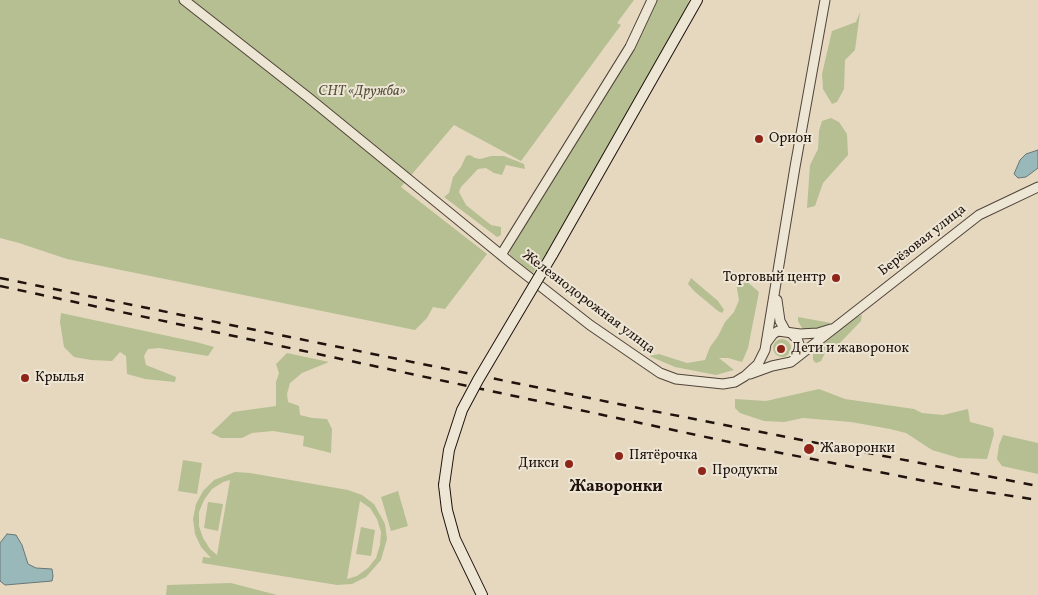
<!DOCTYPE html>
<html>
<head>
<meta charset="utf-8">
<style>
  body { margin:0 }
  canvas { display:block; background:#e5d8bf }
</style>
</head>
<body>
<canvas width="1038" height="595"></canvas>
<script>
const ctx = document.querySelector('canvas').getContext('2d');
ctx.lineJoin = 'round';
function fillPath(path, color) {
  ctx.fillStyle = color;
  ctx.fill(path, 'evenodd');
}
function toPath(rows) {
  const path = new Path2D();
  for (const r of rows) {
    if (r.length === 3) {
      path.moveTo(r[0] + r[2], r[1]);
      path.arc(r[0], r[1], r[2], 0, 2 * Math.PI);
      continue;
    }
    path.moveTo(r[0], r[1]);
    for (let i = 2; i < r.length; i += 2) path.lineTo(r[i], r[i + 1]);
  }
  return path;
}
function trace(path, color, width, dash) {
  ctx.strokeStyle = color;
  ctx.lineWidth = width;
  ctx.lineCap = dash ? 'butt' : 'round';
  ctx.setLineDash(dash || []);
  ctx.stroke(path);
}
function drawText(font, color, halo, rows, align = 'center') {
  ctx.font = font + ' Vollkorn,serif';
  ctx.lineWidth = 4;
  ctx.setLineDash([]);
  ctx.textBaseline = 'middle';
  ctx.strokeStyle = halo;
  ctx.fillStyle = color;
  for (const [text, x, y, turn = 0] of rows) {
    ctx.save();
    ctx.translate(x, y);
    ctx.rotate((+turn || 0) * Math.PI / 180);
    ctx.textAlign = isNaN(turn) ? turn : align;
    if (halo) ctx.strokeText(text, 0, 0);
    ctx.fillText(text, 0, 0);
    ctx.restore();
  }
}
fillPath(toPath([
  [0,0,634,0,617,23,621,25,521,161,454,125,401,187,487,254,445,309,433,307,427,318,415,330,67,259,19,243,0,238],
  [654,0,689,0,686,10,541,267,538,265,533,273,510,255,509,245],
  [860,12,855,50,845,60,844,89,837,102,832,104,823,89,822,74,832,31,856,22],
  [831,118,839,122,847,134,848,155,823,183,815,206,807,208,810,165,818,149,819,131,822,121],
  [470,155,475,158,480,159,491,156,504,156,524,164,525,169,506,165,502,175,494,173,486,168,478,169,461,187,459,192,466,205,491,225,501,227,501,235,497,237,444,197,449,193,453,177,461,167,466,156],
  [691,278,718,301,724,310,722,313,718,311,694,291,688,284],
  [744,279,759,292,748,348,742,362,728,358,719,358,734,370,716,375,675,367,649,356,659,354,687,363,705,360,710,347,718,336,725,322,734,312,739,300,736,283],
  [61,313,196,342,214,347,208,356,159,348,148,349,144,356,146,365,176,377,175,382,145,379,127,374,126,356,120,352,112,361,91,360,74,357,64,347,60,322],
  [862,315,861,321,837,346,826,351,821,361,816,363,813,360,813,353,855,317],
  [798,317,831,323,816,329,803,330,798,321],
  [782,348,9],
  [287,353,329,362,302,373,290,383,287,394,288,402,299,406,300,415,312,418,327,419,332,429,331,453,303,446,304,436,273,431,252,433,242,438,221,438,211,433,233,412,276,406,276,382,279,373,276,364],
  [819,389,845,399,914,409,922,413,943,415,968,409,970,422,993,428,994,434,987,459,959,458,932,450,906,433,890,429,851,422,803,418,784,422,764,421,740,413,735,408,735,399,766,401],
  [1003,435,1038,443,1038,474,1002,466,997,459,999,445],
  [183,460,202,463,197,494,178,491],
  [235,472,250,473,348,490,362,495,374,504,385,524,387,539,381,560,366,577,352,584,337,585,202,563,203,557,211,558,201,547,195,534,193,519,196,504,203,491,214,480],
  [230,480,217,555,210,549,203,538,199,526,199,512,204,500,212,489,223,482],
  [360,501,370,508,377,519,381,532,380,545,376,558,368,568,357,576,347,579],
  [398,491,408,526,391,531,381,497],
  [208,502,223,504,218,531,204,528],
  [361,527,375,530,371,556,356,554],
  [231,583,277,595,166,595,167,585]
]), '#b5bf92');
const water = toPath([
  [1038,150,1038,168,1026,177,1018,178,1014,174,1020,160,1026,154,1038,150],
  [7,534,16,535,22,545,28,564,36,568,52,569,53,576,52,581,5,585,0,581,0,543,7,534]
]);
fillPath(water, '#98b8ba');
trace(water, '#687675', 1);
const tertiary = toPath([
  [184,0,309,98,511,263,590,325,660,373,676,379,723,384,735,382,745,376,758,364,765,350,795,167,825,0],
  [501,255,630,47,652,0],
  [777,300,780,321,786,332],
  [791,333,797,339,799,344,799,349,795,358],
  [767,342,773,334,778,331,800,334,818,333,831,329],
  [750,374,772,366,791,362,979,215,1038,187]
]);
const secondary = toPath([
  [552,255,697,0],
  [444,485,447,510,455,539,482,595]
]);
trace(tertiary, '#51443a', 11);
trace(secondary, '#20120d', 12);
trace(tertiary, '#eee6d5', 9);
trace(secondary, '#eee6d5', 10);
trace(toPath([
  [0,278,653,411,1038,486],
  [0,286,776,452,966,489,1038,500]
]), '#20120d', 2.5, [9, 9]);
const secondaryBridge = toPath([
  [444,485,449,450,462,410,478,380,552,255]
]);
trace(secondaryBridge, '#20120d', 12, []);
trace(secondaryBridge, '#eee6d5', 10);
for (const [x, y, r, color] of [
  [759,139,5,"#8f2418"],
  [836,278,5,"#8f2418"],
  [781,349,5,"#8f2418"],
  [25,378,5,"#8f2418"],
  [809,449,6,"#8f2418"],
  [619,456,5,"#8f2418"],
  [569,464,5,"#8f2418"],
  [702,471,5,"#8f2418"]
]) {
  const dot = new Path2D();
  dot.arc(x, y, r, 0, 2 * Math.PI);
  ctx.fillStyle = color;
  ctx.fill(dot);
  trace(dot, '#eee6d5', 2);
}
drawText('italic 14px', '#544f3c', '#eee6d5', [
  ["СНТ «Дружба»",362,92]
]);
drawText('14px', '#20120d', '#eee6d5', [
  ["Орион",769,139],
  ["Торговый центр",826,278,"right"],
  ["Дети и жаворонок",791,349],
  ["Крылья",35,378],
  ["Жаворонки",820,449],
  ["Пятёрочка",629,456],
  ["Дикси",559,464,"right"],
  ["Продукты",712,471]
], 'left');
drawText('14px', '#20120d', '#eee6d5', [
  ["Берёзовая улица",923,241,-38],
  ["Железнодорожная улица",588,303,37]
]);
drawText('bold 16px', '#20120d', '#eee6d5', [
  ["Жаворонки",616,488]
]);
</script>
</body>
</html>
